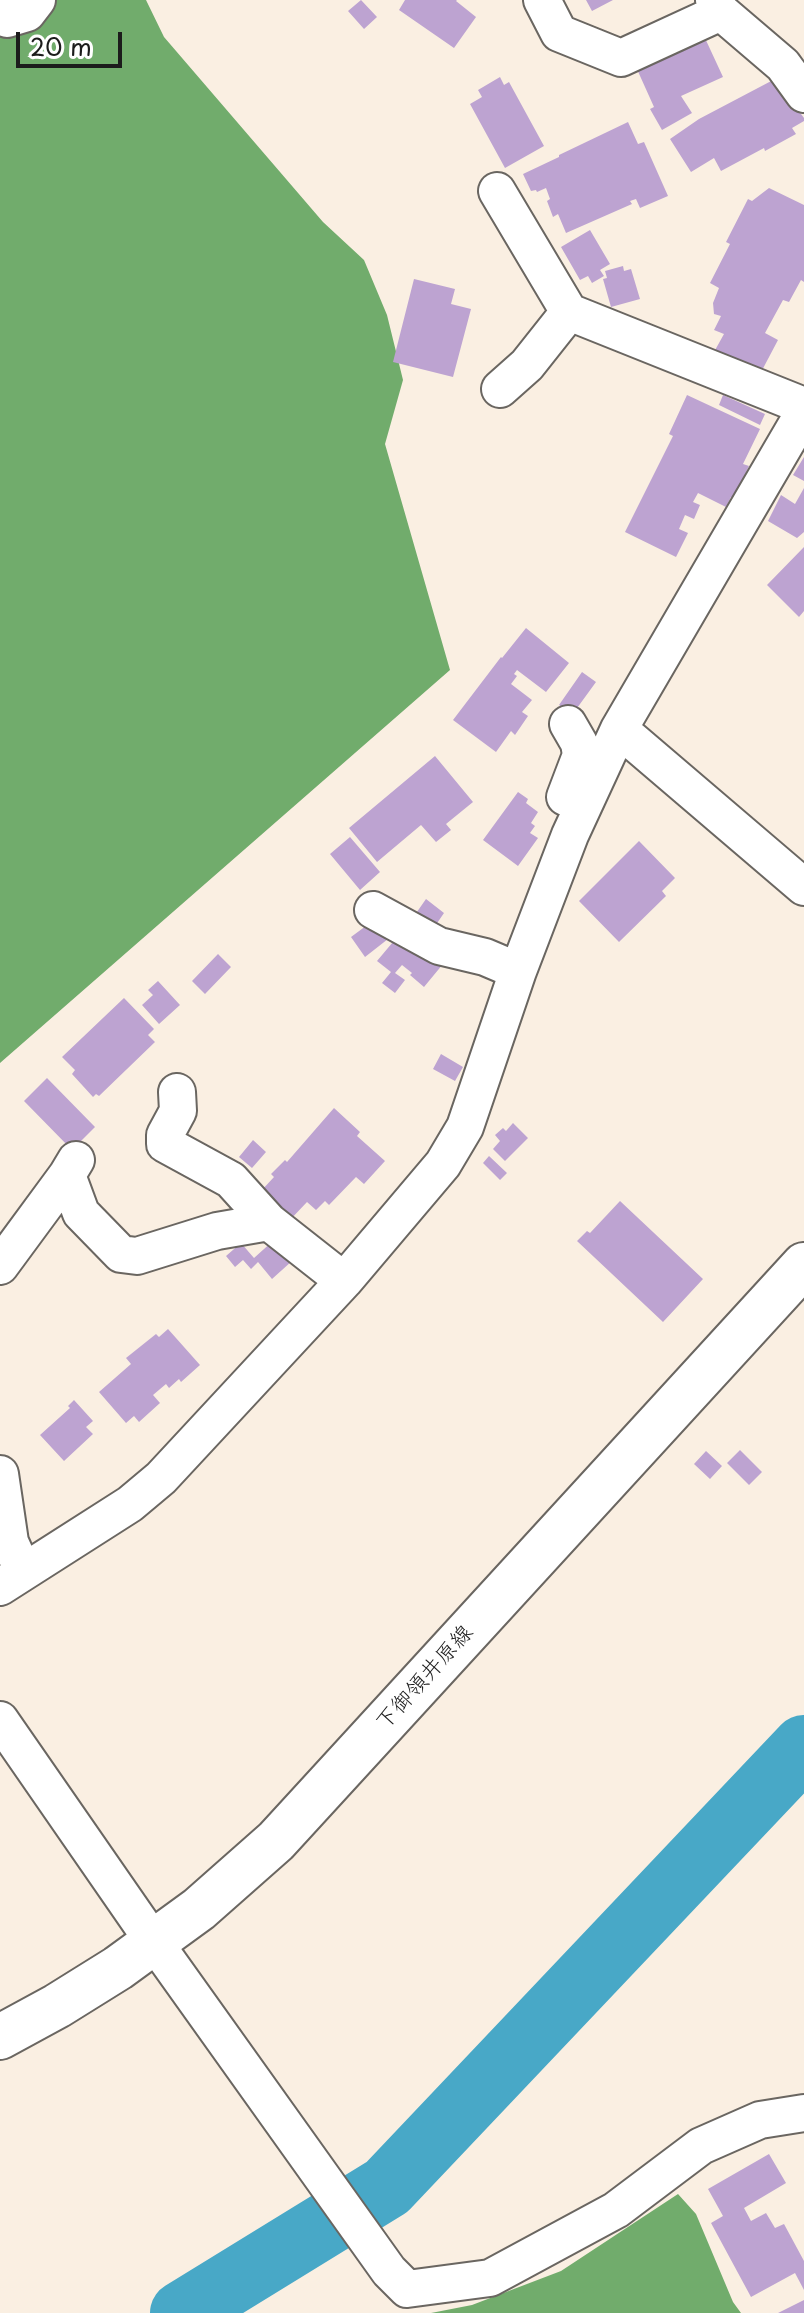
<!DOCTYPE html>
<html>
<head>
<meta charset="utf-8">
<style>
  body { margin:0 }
  #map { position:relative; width:804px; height:2313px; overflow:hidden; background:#faefe2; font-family:"Playpen Sans",sans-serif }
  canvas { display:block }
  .scale { position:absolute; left:16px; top:32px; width:106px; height:36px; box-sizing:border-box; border:4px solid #1c1c1c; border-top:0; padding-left:10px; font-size:24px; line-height:28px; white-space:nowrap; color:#1c1c1c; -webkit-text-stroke:6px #fff; paint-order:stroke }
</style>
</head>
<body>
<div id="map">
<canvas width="804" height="2313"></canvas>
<div class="scale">20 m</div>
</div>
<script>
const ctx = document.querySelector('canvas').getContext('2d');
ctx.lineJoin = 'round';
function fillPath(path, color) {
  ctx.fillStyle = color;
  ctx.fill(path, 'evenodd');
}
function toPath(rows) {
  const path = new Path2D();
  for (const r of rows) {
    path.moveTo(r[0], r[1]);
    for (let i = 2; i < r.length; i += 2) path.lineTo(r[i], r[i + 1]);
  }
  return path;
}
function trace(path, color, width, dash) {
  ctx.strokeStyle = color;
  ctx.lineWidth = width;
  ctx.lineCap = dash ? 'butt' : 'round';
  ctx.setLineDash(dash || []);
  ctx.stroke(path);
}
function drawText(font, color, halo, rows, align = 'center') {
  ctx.font = font + ' "Playpen Sans","Klee One",sans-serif';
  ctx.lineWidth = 8;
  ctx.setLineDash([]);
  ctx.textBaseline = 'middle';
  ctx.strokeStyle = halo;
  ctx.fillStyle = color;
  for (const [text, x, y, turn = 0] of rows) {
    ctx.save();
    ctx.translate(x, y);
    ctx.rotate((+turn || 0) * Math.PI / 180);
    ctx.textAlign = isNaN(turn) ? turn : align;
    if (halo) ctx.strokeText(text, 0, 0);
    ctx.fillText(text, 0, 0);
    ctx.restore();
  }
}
fillPath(toPath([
  [0,0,146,0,164,37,323,222,364,260,387,315,403,380,385,444,450,670,0,1063],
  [678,2194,696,2214,733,2302,741,2313,431,2313,472,2305,561,2271]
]), '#71ac6c');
trace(toPath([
  [182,2313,387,2187,804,1747]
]), '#48a8c7', 64);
fillPath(toPath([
  [361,0,377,17,364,29,348,11],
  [405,0,457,0,456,1,476,17,454,48,399,10],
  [586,0,613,0,592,11],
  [704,36,723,77,681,96,692,113,662,130,650,109,654,107,636,67],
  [500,77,504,85,509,82,544,146,505,168,470,104,482,97,478,90],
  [775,79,804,118,804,121,792,128,796,134,765,151,764,148,721,171,714,158,691,172,670,139,699,119],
  [628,122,638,144,644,142,668,196,640,208,636,199,630,201,632,204,566,233,558,214,553,217,547,201,550,199,546,188,537,192,536,190,531,191,523,174,559,157,559,155],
  [769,188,804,205,804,282,801,280,789,302,783,300,765,333,778,340,759,376,714,352,724,334,714,330,721,316,714,314,713,303,719,288,710,283,730,244,726,242,748,199,752,201],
  [590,230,610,264,600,270,604,276,592,283,588,276,580,280,561,247],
  [623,266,624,271,631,269,640,299,611,307,603,279,607,278,605,271],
  [414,279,455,289,451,304,471,309,453,377,393,362],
  [687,395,760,429,743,464,749,466,734,498,731,497,726,507,698,493,693,502,700,505,694,519,685,515,679,529,688,533,676,557,625,532,673,436,669,434],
  [723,395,765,414,760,425,719,405],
  [804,457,804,481,793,475],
  [804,488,804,532,797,538,768,521,781,495,795,504],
  [804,547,804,611,799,617,767,585],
  [526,628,569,663,546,692,517,670,514,674,517,676,511,684,532,700,522,712,528,716,515,735,511,731,496,752,453,720,501,657,502,658],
  [582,672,596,682,572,715,559,705],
  [435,756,473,802,446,824,451,830,436,842,421,825,377,862,349,828],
  [518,792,528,799,526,803,538,812,531,823,535,826,530,833,538,838,518,866,483,840],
  [350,837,380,872,360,890,330,854],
  [639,841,675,878,662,891,666,896,619,942,579,901],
  [426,899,444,913,431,932,412,919],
  [374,920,388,939,365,957,351,937],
  [398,936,422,959,428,952,443,964,424,987,410,975,412,973,402,965,395,973,405,980,395,993,382,983,391,972,377,961],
  [218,954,231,967,205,994,192,981],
  [158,981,180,1005,159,1024,142,1005,153,995,148,990],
  [124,998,154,1029,148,1035,155,1042,99,1096,96,1094,93,1097,72,1074,75,1070,62,1057],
  [441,1054,463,1067,455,1081,433,1069],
  [47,1078,95,1127,72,1150,24,1101],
  [334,1108,360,1132,357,1136,385,1161,364,1184,356,1177,329,1205,325,1201,316,1210,307,1202,288,1222,261,1191,274,1177,271,1174,285,1160,287,1162],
  [513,1123,528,1138,505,1161,493,1149,500,1141,495,1135,503,1128,506,1131],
  [253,1140,266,1152,252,1168,239,1157],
  [489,1156,507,1173,500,1180,483,1163],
  [620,1201,703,1279,663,1322,577,1241,587,1231,590,1233],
  [274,1240,292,1261,272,1279,258,1262,251,1269,243,1260,235,1267,226,1256,241,1243,254,1258],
  [168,1329,200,1365,181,1382,179,1379,169,1388,166,1384,153,1395,160,1403,139,1422,134,1416,126,1423,99,1392,131,1364,126,1358,156,1334,159,1337],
  [74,1400,93,1421,86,1427,93,1434,64,1461,40,1435,70,1408,68,1406],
  [740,1450,762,1472,749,1485,727,1463],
  [706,1451,722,1466,710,1479,694,1464],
  [769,2154,786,2183,744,2208,751,2221,766,2213,775,2228,784,2224,804,2261,804,2290,795,2273,751,2297,711,2223,723,2216,708,2189],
  [804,2300,804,2313,778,2313]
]), '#bda3d1');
const minor = toPath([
  [542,0,559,33,621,58,721,12],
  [714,0,721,12,783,65,804,94],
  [0,16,7,19,27,13,37,0],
  [497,191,569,312,804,406],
  [500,389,527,365,569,312],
  [619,729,804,887],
  [565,797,581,755,579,743,568,724],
  [373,910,439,946,485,957,518,971],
  [177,1092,178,1111,165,1135,165,1144,231,1180,269,1222,344,1281],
  [76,1160,67,1175,81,1213,121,1254,137,1256,217,1231,269,1222],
  [0,1266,67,1175],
  [0,1474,10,1542,23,1571],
  [0,1587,130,1504,161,1478,344,1281,443,1164,465,1127,518,971,570,835,619,729,804,412],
  [0,1720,142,1925,389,2271,407,2289,490,2278,616,2210,701,2146,760,2120,804,2113]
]);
const secondary = toPath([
  [0,2037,57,2006,118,1968,199,1909,276,1841,804,1265]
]);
trace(minor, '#6a6661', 40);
trace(secondary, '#6a6661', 48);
trace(minor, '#fff', 36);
trace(secondary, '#fff', 44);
drawText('22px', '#1c1c1c', '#fff', [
  ["下御領井原線",425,1678,-48]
]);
</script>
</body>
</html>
